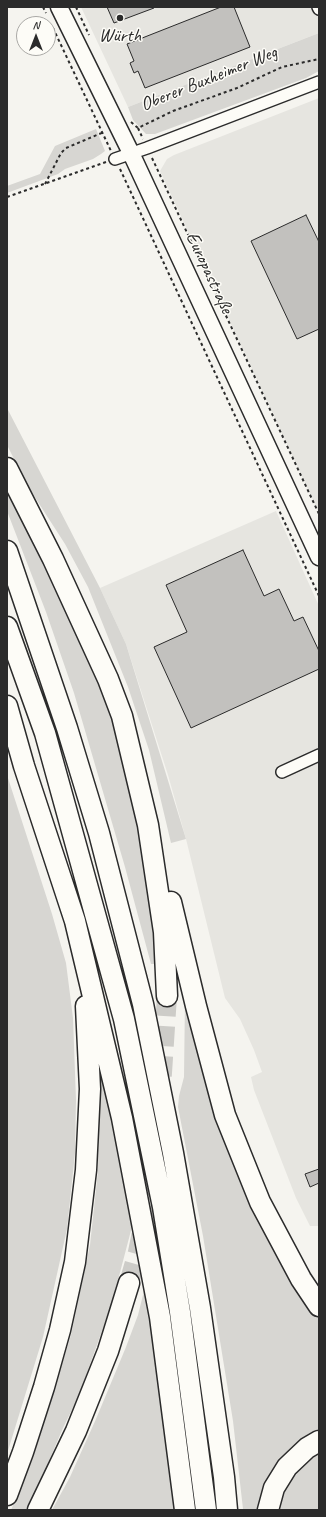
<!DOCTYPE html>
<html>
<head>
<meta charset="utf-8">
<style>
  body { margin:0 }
  #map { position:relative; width:326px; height:1517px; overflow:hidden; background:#f5f4ef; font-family:Caveat,sans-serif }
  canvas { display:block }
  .frame { position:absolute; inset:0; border:8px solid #2b2b2b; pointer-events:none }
  .north { position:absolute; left:16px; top:16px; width:40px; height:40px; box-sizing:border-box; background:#fdfcf7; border:1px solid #a9a8a5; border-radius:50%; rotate:0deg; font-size:11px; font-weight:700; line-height:16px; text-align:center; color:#2b2b2b }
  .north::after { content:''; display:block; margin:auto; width:14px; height:18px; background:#2b2b2b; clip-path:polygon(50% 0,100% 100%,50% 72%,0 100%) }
</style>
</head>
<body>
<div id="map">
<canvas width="326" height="1517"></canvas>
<div class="frame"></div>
<div class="north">N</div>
</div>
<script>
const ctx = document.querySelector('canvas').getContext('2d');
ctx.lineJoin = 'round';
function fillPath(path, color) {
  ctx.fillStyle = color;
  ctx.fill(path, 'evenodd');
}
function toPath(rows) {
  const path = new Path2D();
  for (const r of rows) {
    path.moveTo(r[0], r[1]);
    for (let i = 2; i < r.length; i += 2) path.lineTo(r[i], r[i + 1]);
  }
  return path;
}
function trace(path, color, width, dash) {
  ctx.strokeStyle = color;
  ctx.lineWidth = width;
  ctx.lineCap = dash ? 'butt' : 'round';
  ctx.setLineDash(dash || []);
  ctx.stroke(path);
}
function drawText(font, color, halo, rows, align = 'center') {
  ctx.font = font + ' Caveat,sans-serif';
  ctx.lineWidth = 3;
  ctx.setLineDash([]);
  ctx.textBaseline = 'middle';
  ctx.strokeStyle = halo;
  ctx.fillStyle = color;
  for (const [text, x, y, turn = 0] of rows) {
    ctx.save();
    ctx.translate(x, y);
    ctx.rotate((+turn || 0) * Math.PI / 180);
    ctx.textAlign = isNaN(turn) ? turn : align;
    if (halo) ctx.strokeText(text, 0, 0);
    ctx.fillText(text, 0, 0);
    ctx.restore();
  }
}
fillPath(toPath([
  [81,7,319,7,319,33,128,107],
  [319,98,319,513,160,171,167,159,174,155],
  [276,511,319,606,319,1226,310,1226,296,1198,254,1090,251,1077,262,1072,254,1050,240,1019,225,998,186,839,168,775,126,644,100,588]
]), '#e6e5e0');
fillPath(toPath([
  [319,33,319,71,306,78,155,134,146,134,133,120,128,107],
  [96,129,105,151,101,154,93,159,65,169,58,174,7,193,7,186,40,174,55,146],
  [7,408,100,588,126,644,186,839,171,843,149,750,128,687,88,587,65,544,27,485,7,445],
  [7,490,61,598,99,682,117,731,134,801,146,866,156,964,151,964,125,867,74,693,46,612,7,511],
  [7,775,52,914,66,963,73,1018,76,1100,75,1153,67,1229,43,1337,7,1454],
  [185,998,305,1296,319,1316,319,1434,292,1448,282,1462,259,1510,243,1509,233,1421,203,1236,178,1107,179,1096,184,1077],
  [99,1048,134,1219,112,1303,79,1395,63,1428,28,1510,11,1510,33,1458,71,1335,90,1245,98,1171],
  [145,1287,155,1343,176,1510,52,1510,70,1477,96,1419,126,1347,138,1315],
  [319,1450,319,1510,275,1510,293,1471]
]), '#d7d6d2');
const building = toPath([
  [107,7,154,7,154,8,114,23,107,7],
  [221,7,234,7,250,47,145,88,138,71,134,73,130,63,134,61,127,44,221,7],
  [306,215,319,242,319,329,297,339,251,241,306,215],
  [243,550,264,596,279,589,294,621,303,617,319,651,319,669,191,728,154,647,187,632,166,585,243,550],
  [319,1169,319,1183,310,1187,305,1174,319,1169]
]);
fillPath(building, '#c2c1be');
trace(building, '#2b2b2b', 1);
trace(toPath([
  [129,1283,138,1252,149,1197,159,1119,167,996]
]), '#cdccc8', 20, [20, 10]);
const street = toPath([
  [318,7,319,9],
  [115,159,147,148,319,82],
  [282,772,319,755]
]);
const secondary = toPath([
  [59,7,131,153,319,557]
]);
const highway = toPath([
  [7,468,53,559,108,679,122,716,148,825,164,932,167,996],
  [7,551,67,728,99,833,143,1004,173,1153,200,1308,224,1477,227,1510],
  [7,627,45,733,124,1019,163,1207,180,1312,206,1510],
  [7,706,24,766,75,921,122,1118,160,1317,185,1510],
  [171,902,196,1006,225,1115,260,1202,301,1279,319,1306],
  [7,1495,23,1452,44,1387,60,1330,75,1262,86,1170,90,1089,86,1006],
  [38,1510,76,1431,108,1351,129,1283],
  [268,1510,274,1488,287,1467,307,1448,319,1441]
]);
trace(street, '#2b2b2b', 14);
trace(secondary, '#2b2b2b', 19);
trace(highway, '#2b2b2b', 23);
trace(toPath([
  [43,7,46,13],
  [76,7,89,35],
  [53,28,111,151],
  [131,122,138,128,173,111,237,88,282,67,319,59],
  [138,128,143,139],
  [152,158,319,514],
  [120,169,319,596],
  [45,184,61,153,66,148,104,132],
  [7,197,106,162]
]), '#2b2b2b', 2, [3, 3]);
trace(street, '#fdfcf7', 11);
trace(secondary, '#fdfcf7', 16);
trace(highway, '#fdfcf7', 20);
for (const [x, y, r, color] of [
  [120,18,4,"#2b2b2b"]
]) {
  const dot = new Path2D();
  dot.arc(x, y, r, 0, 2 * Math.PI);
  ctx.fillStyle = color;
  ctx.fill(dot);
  trace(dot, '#fdfcf7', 1.5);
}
drawText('19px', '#2b2b2b', '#fdfcf7', [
  ["Würth",120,36]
]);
drawText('19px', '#2b2b2b', '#fdfcf7', [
  ["Oberer Buxheimer Weg",209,79,-22],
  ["Europastraße",209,273,65]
]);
</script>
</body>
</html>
